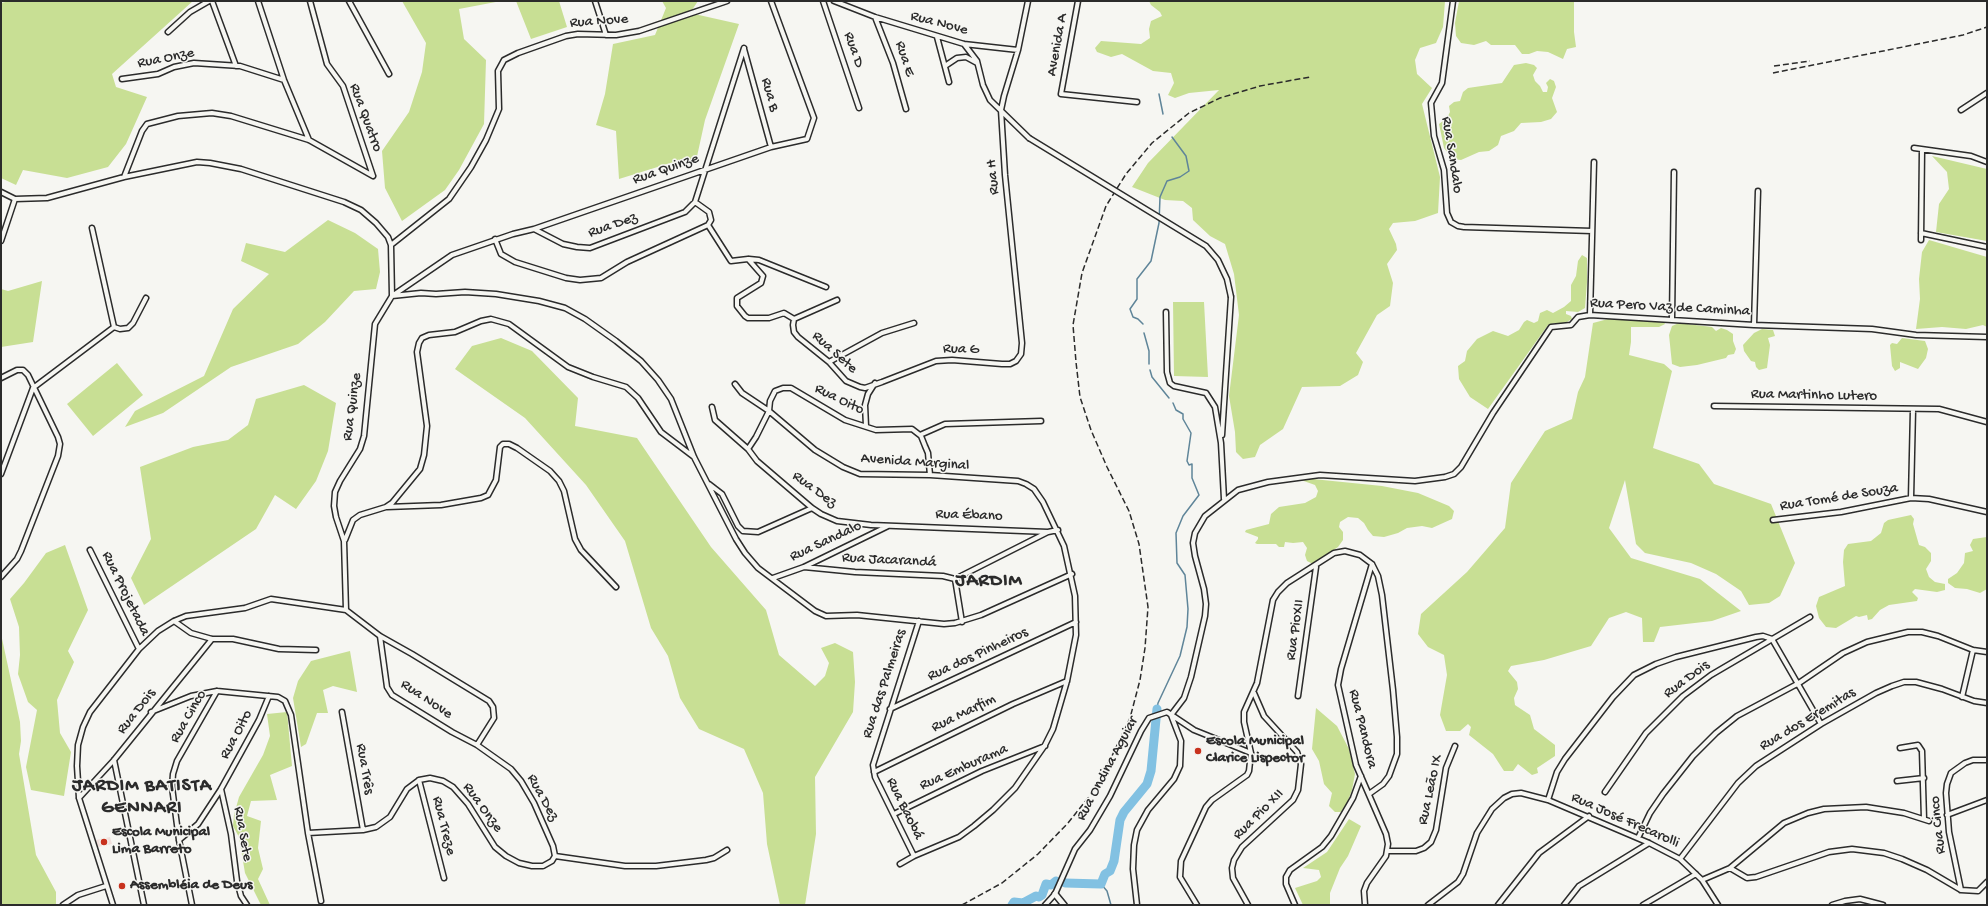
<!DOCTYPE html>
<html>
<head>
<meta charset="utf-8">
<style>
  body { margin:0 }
  #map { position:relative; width:1988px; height:906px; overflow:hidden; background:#f6f6f2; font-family:"Gochi Hand",sans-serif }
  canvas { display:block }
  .frame { position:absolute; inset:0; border:2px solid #2b2b2b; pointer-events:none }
</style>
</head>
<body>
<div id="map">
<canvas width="1988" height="906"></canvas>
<div class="frame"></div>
</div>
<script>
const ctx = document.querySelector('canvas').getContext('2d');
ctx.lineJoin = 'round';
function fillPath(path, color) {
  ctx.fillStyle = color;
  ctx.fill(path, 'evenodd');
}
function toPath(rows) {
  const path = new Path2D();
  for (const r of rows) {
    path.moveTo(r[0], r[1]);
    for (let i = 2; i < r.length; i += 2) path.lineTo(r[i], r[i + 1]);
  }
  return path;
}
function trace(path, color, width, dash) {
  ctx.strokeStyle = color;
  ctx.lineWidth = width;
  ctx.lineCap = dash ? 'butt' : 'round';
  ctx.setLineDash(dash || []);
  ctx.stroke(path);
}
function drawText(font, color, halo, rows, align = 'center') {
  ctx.font = font + ' "Gochi Hand",sans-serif';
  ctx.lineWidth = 3;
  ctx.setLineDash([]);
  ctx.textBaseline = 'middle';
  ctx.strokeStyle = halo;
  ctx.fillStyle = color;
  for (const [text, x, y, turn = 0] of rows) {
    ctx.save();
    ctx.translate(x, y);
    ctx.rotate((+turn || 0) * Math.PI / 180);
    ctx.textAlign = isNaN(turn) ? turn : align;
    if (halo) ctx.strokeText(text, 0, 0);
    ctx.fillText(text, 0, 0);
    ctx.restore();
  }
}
fillPath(toPath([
  [110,837,112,844,98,847,96,840]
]), '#f1e0dc');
fillPath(toPath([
  [10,1,193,1,112,74,116,87,147,97,126,144,108,167,67,178,23,170,16,185,1,178,1,3],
  [402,1,501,1,459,9,464,39,486,60,484,124,459,170,445,190,402,221,385,188,382,151,409,112,422,72,426,43],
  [516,1,559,1,567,27,531,39],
  [662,1,698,1,690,13,739,24,705,120,696,161,680,160,619,179,616,131,596,125,605,94,613,44,655,35,666,8],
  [1149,1,1445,1,1443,27,1436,43,1420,48,1415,60,1417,74,1432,88,1422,104,1440,177,1438,213,1415,221,1393,223,1389,229,1396,244,1397,250,1387,264,1393,283,1390,306,1377,315,1356,353,1363,362,1358,375,1340,386,1302,387,1283,429,1260,445,1255,457,1243,459,1236,452,1235,432,1229,396,1239,315,1234,274,1225,244,1210,236,1193,220,1192,208,1183,201,1165,200,1132,187,1148,163,1219,90,1189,93,1175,98,1168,95,1174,83,1171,73,1153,71,1122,54,1111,57,1097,52,1095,48,1101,41,1141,44,1150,38,1149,29,1151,21,1162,16,1160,12,1151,5],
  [1459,1,1574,1,1574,32,1576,47,1567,49,1563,59,1548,52,1537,51,1529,54,1522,54,1515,45,1491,45,1486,41,1474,45,1461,43,1456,36,1455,23],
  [1526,63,1534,65,1537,68,1533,75,1535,81,1540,86,1543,92,1547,92,1548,87,1546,83,1550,79,1554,81,1556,87,1552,98,1557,112,1551,119,1541,122,1521,123,1514,131,1501,136,1498,145,1489,151,1479,152,1461,160,1453,159,1444,148,1439,124,1447,118,1450,112,1449,106,1454,102,1460,101,1463,92,1468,88,1502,83,1514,65],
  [1932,156,1987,169,1987,241,1936,232,1939,204,1949,189,1947,172],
  [328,220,355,233,378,249,380,272,376,289,354,291,325,322,298,344,231,367,163,413,125,427,135,411,204,376,233,309,269,274,241,261,246,243,285,252],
  [1929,240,1987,257,1987,327,1983,325,1966,329,1942,327,1916,329,1920,299,1919,279,1922,252],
  [1582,255,1587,258,1587,282,1585,308,1578,312,1566,311,1566,314,1571,316,1572,319,1565,323,1555,323,1548,325,1488,409,1470,397,1459,379,1458,366,1465,361,1467,351,1477,339,1493,331,1508,336,1519,330,1524,322,1527,320,1534,323,1538,321,1540,313,1547,310,1553,313,1564,307,1571,301,1571,285,1576,276,1578,261],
  [42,281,33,342,1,347,1,289,8,291],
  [1173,302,1204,302,1208,377,1174,376],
  [1608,319,1664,322,1665,324,1659,327,1631,327,1631,342,1629,355,1664,364,1672,371,1653,448,1699,464,1714,484,1771,504,1795,563,1780,596,1769,603,1749,605,1741,591,1716,574,1691,563,1645,553,1636,544,1625,480,1609,528,1631,558,1700,579,1741,611,1712,621,1660,627,1654,642,1643,642,1642,618,1626,612,1609,618,1591,646,1544,660,1511,666,1508,671,1517,682,1518,689,1514,698,1515,705,1530,715,1534,729,1555,745,1555,756,1537,768,1538,773,1532,775,1518,764,1513,771,1504,771,1493,754,1469,735,1471,727,1468,724,1460,731,1446,731,1440,715,1447,675,1444,655,1428,647,1418,634,1421,614,1467,572,1505,528,1511,483,1545,431,1572,419,1578,392,1585,377,1593,323],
  [1679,323,1712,327,1716,331,1721,328,1727,330,1733,334,1733,341,1736,349,1734,354,1728,355,1726,358,1697,365,1680,367,1672,364,1669,335,1672,326],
  [1762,329,1773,330,1775,336,1768,338,1770,345,1767,368,1759,370,1756,367,1755,362,1751,361,1744,351,1743,345,1754,333],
  [501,338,532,351,578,398,575,426,637,438,711,547,766,610,779,655,815,686,825,676,829,663,821,648,835,643,853,652,855,682,853,712,815,777,816,834,805,905,780,905,767,844,763,793,744,749,699,729,680,698,668,656,651,628,625,541,586,485,525,418,455,369,472,346],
  [1902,338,1925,341,1928,349,1926,358,1918,369,1900,362,1900,368,1895,371,1892,366,1890,345,1892,343,1897,344],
  [117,363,143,395,93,436,67,404],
  [304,385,336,403,328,451,316,481,296,509,275,495,256,529,144,605,131,578,151,539,140,467,193,447,228,440,248,425,256,399],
  [1303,478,1382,486,1418,493,1449,506,1454,511,1452,519,1432,528,1422,526,1407,528,1398,533,1384,537,1373,536,1368,530,1364,523,1358,518,1348,517,1340,522,1339,527,1343,532,1343,540,1338,547,1313,564,1307,561,1305,555,1307,548,1303,542,1293,543,1285,542,1284,547,1279,547,1276,544,1257,544,1255,543,1258,539,1258,537,1245,532,1246,530,1269,524,1271,514,1279,507,1305,503,1316,497,1318,491,1315,485,1301,480],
  [1911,515,1914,519,1913,524,1919,545,1925,547,1931,553,1931,561,1926,569,1929,577,1935,582,1945,584,1945,590,1937,592,1915,589,1912,592,1918,598,1917,601,1889,605,1880,610,1872,619,1868,620,1867,615,1859,617,1856,616,1836,628,1826,627,1819,618,1816,606,1819,597,1845,586,1843,562,1844,550,1848,544,1871,541,1881,533,1884,523,1888,520],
  [1987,537,1987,589,1980,593,1967,589,1955,588,1948,583,1948,579,1957,573,1964,563,1965,553,1973,551,1970,545,1973,539],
  [65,545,88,610,68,651,74,662,57,700,60,733,71,752,64,796,31,790,26,767,37,710,28,702,18,674,20,655,19,627,10,599,24,583,46,553],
  [1,634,20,722,21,741,19,754,36,855,56,892,56,905,1,905],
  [350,651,357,692,333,686,323,690,328,713,317,713,306,744,301,747,293,698,298,681,311,661],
  [1316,708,1337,726,1349,749,1355,774,1352,790,1347,803,1341,812,1335,812,1329,806,1332,793,1324,784,1319,761,1312,749],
  [287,712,292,766,270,775,277,800,251,801,247,816,261,821,258,848,263,869,258,879,270,905,261,905,245,873,239,837,233,826,234,815,239,797,263,755,270,736,267,714],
  [1349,819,1361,826,1348,856,1340,868,1330,893,1330,905,1303,905,1295,888,1317,881,1321,877,1319,870,1303,868,1327,852]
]), '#c8df94');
trace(toPath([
  [1159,94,1163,114],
  [1143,324,1138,319,1133,317,1130,309,1137,299,1137,279,1151,261,1159,223,1160,197,1167,181,1180,177,1189,171,1186,156,1172,137],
  [1144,333,1149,351,1149,364],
  [1150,370,1152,377,1169,398],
  [1157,709,1158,703,1180,656,1187,627,1188,609,1185,575,1177,563,1176,533,1183,516,1199,495,1192,478,1192,464,1189,465,1187,461,1191,433,1183,419,1183,414,1176,410,1173,403],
  [1101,884,1107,891,1111,905]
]), '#5f8599', 1.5);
trace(toPath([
  [1065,883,1101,884,1105,874,1110,871,1114,861,1120,820,1124,812,1147,784,1151,771,1157,709],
  [1012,905,1014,902,1023,903,1036,896,1039,897,1042,895,1046,884,1051,885,1056,881]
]), '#82c1e2', 9);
const minor = toPath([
  [212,1,236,66],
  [258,1,284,80,309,140],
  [310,1,327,64,343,86,373,176],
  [349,1,389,74],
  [595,1,606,35],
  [823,1,859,108],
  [834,1,875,17,964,44,1018,50],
  [1078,1,1061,94,1137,102],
  [1453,1,1442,83,1431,103,1434,136,1444,170,1447,213,1451,222,1458,226,1464,227,1592,231],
  [875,17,893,63,906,109],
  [168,32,190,12,209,1],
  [937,37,949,82],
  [964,44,977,61,983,85,990,100,1029,138],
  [744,49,771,147],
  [945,66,957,58,966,57,977,63],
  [122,79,158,74,174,67,194,63,240,66,284,80],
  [1961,110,1987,93],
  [1914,148,1971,156,1987,162],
  [124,177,142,131,147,124,178,116,212,113,231,116,309,140,373,176],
  [1,192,15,199,47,198,124,177,197,162,210,163,241,169,344,202,361,210,376,223,388,237,391,245,392,296],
  [708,225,731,261,748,259,763,276,761,283,737,298,737,306,745,316,748,318,769,318,784,313,794,319],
  [92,228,114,327,120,329,128,328,133,323,146,298],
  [534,229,771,147,807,139,814,118,771,1],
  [1921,233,1987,247],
  [495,239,501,254,515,262,566,278,580,280,601,278,627,262,708,225,711,220,709,212,695,202],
  [1921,240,1922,150],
  [1,241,15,199],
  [391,245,449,199,471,167,486,140,499,109,498,71,504,60,518,53,566,36,578,34,616,35,639,31,727,1],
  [749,259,759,260,826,287],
  [392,296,421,293,436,294,465,292,496,294,539,301,565,308,585,319,616,341,641,361,658,380,671,399,694,457,736,539,745,553,758,568,815,611,826,616,857,615,944,624,955,623,981,615,1072,574],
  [1166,312,1167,372,1170,383,1174,386,1206,393,1215,407,1221,443,1224,499],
  [1590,315,1594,162],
  [794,319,793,325,794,332,798,337,829,362,846,381,860,387,865,388,882,382,936,361,952,360,1002,364,1010,364,1016,361,1021,354,1022,343,1005,175,1001,110,1004,96,1018,50,1028,1],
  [794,319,837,300],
  [1672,319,1674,172],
  [1754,325,1758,191],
  [829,362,882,333,914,323],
  [1,378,17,370,23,370,28,375,58,437,60,444,58,456,21,551,17,559,1,577],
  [735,384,742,393,769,411,815,450,843,467,860,474,930,475,1018,481,1026,484,1034,489,1043,502,1064,546,1075,596,1076,635,1067,681,1053,729,1045,745,1015,788,993,810,974,826,959,837,914,856,900,864],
  [33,388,114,327],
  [1714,406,1939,409,1987,422],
  [712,407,715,420,748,449,757,461,812,508,821,514,837,521,871,525,1048,532],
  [866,426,865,405,868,394,875,383],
  [920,435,945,424,1041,421],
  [1222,435,1231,297],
  [748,449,756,437,769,411,770,401,775,391,783,388,791,388,845,420,876,430,912,429,921,436,925,446,928,453,930,475],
  [1,474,33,388],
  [709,484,722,494,738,526,743,531,758,532,812,508],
  [1911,498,1913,410],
  [387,507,441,505,481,498,488,495,496,480,500,447,503,444,509,444,517,448,550,471,559,481,564,491,575,539,581,550,616,587],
  [1773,520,1841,512,1911,498,1929,499,1987,512],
  [345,540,353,520,360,515,386,507,392,503,420,469,424,455,427,426,417,352,419,343,422,338,429,335,455,332,481,321,491,319,509,324,568,367,593,377,626,387,638,398,661,432,694,457],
  [90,550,139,649],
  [804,567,855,572,943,576,955,579,1048,532,1058,530],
  [773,578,804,567,888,526],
  [955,579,962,622],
  [346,610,344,541,336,517,334,506,335,492,340,481,360,449,364,436,375,324,392,296,452,255,513,234,534,229,563,244,577,247,590,248,685,212,695,202,744,48],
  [346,610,380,636,412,654,489,701,493,707,494,718,477,745],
  [174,621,191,633,212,639,233,639,279,649,316,650],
  [380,636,387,687,392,695,452,732,477,745,511,769,521,781,534,803,553,846,555,856],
  [1298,696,1316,567],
  [1962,697,1973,650],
  [890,709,1076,622],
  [151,712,191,696,217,691,278,697,285,701,291,715,308,833,321,901],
  [342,712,363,830],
  [1171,715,1184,698,1191,677,1205,616,1206,604,1204,589,1195,556,1193,543,1195,533,1205,516,1238,490,1268,482,1320,475,1415,481,1445,477,1454,474,1461,467,1493,413,1551,327,1571,325,1578,317,1590,315,1754,325,1872,329,1916,335,1987,337],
  [1900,748,1918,745,1922,751,1924,819],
  [114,760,144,905],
  [874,772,1013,704,1067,681],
  [419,780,444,878],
  [1897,781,1924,778],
  [221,789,231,834,237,881,241,896,247,905],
  [1605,792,1646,733,1683,696,1711,675,1810,617],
  [79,798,114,760,212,639],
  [1548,800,1557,772,1565,759,1613,697,1634,675,1656,664,1676,657,1756,637,1763,636,1772,639,1821,724],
  [894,814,982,771,1045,746],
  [1947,815,1987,800],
  [308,833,363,830,376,827,390,817,407,789,419,780,430,778,443,781,453,787,468,804,495,847,506,856,519,863,532,866,543,866,552,861,555,856],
  [1638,838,1650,813,1663,794,1693,756,1716,733,1737,716,1799,683,1843,653,1867,642,1908,632,1922,632,1938,636,1973,650,1987,652],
  [179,840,198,824,221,789,259,720,269,696],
  [1388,851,1416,851,1424,848,1431,842,1436,830,1446,768,1455,746],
  [555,856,625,866,656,866,706,860,714,858,727,850],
  [914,856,875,777,873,765,919,621],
  [1680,859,1738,783,1756,766,1821,724,1876,693,1892,686,1904,682,1916,682,1942,689,1974,701,1987,703],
  [1730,868,1747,878,1756,877,1829,852,1852,849,1884,853,1902,859,1927,870,1961,890,1978,891,1987,882],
  [1702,880,1730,868,1784,823,1808,813,1824,809,1866,807,1904,813,1929,821],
  [1961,890,1949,832,1946,793,1947,784,1951,773,1965,763,1973,760,1987,760],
  [63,905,78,895,106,886],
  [113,905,79,798,77,766,78,745,83,727,90,712,139,649,158,631,174,621,186,616,245,608,271,599,346,610],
  [192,905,179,840,172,787,173,774,177,761,217,691],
  [1045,905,1055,894,1075,849,1090,830,1110,796,1141,731,1149,718,1167,712,1194,730,1251,753],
  [1137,905,1133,869,1134,845,1137,830,1148,810,1174,779,1180,766,1181,741,1171,715],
  [1197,905,1180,877,1181,861,1206,807,1212,800,1247,775,1249,771,1251,753,1244,722,1244,712,1257,683,1273,600,1278,592,1287,583,1334,553,1345,551,1360,555,1372,564,1378,576,1382,595,1393,690,1397,737,1397,754,1389,776,1383,784,1369,794],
  [1248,905,1233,878,1232,868,1234,860,1242,847,1293,800,1298,790,1301,764,1297,752,1264,716,1254,693],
  [1295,905,1286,884,1286,877,1290,870,1322,847,1331,836,1353,798,1361,776],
  [1365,905,1364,891,1367,883,1386,856,1388,844,1386,834,1356,765,1338,685,1341,669,1372,564],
  [1428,905,1458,882,1463,874,1477,833,1492,809,1504,798,1512,794,1521,793,1548,800,1649,843,1680,859,1702,880,1718,905],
  [1498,905,1539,853,1589,816],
  [1564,905,1579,886,1649,843],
  [1643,905,1696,874],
  [1832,905,1845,901,1860,899,1883,905]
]);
const tertiary = toPath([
  [1055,894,1064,905]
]);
trace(minor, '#2b2b2b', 7);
trace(tertiary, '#2b2b2b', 8);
trace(minor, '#f6f6f2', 4);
trace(tertiary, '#f6f6f2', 5);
trace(toPath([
  [1774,66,1810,61],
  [1773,73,1963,35,1987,27],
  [962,905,1002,883,1038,854,1068,823,1092,793,1111,758,1130,718,1140,680,1145,648,1148,607,1139,544,1129,511,1107,467,1091,430,1080,397,1076,362,1073,325,1082,273,1106,206,1126,174,1152,143,1189,113,1220,98,1260,86,1310,77]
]), '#2b2b2b', 1.5, [6, 3]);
const minorBridge = toPath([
  [1029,138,1206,246,1218,260,1227,279,1231,297]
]);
trace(minorBridge, '#2b2b2b', 7, []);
trace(minorBridge, '#f6f6f2', 4);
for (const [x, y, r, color] of [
  [1198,751,4,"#c8321e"],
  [104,842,4,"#c8321e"],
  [122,886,4,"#c8321e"]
]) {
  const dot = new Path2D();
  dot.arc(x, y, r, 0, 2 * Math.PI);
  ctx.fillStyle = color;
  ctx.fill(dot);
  trace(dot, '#f6f6f2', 1.5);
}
drawText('15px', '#2b2b2b', '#f6f6f2', [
  ["Rua Nove",599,22,-4],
  ["Rua Nove",939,24,15],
  ["Avenida A",1058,45,-80],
  ["Rua D",853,50,71],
  ["Rua Onze",166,59,-11],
  ["Rua E",904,59,72],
  ["Rua B",769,95,75],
  ["Rua Quatro",365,118,70],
  ["Rua Sandalo",1451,155,81],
  ["Rua Quinze",666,170,-19],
  ["Rua H",994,177,-95],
  ["Rua Dez",613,226,-19],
  ["Rua Pero Vaz de Caminha",1670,308,3],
  ["Rua G",961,350,2],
  ["Rua Sete",834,353,42],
  ["Rua Martinho Lutero",1814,396,1],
  ["Rua Oito",839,400,26],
  ["Rua Quinze",353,407,-82],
  ["Avenida Marginal",915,463,4],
  ["Rua Dez",814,490,36],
  ["Rua Tomé de Souza",1839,498,-9],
  ["Rua Ébano",969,516,2],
  ["Rua Sandalo",826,542,-25],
  ["Rua Jacarandá",889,561,3],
  ["Rua Projetada",125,594,64],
  ["Rua PioXII",1296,630,-82],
  ["Rua dos Pinheiros",978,655,-25],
  ["Rua Dois",1687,680,-37],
  ["Rua das Palmeiras",885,684,-72],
  ["Rua Nove",426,700,34],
  ["Rua Dois",137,712,-52],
  ["Rua Marfim",964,714,-26],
  ["Rua Cinco",189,717,-60],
  ["Rua dos Eremitas",1808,720,-31],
  ["Rua Pandora",1362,729,76],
  ["Rua Oito",237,735,-62],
  ["Rua Emburama",964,768,-24],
  ["Rua Três",364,769,80],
  ["Rua Ondina Aguiar",1108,769,-62],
  ["Rua Leão IX",1431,790,-78],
  ["Rua Dez",542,798,61],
  ["Rua Onze",482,808,54],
  ["Rua Baobá",904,809,64],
  ["Rua Pio XII",1259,815,-45],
  ["Rua José Frecarolli",1625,821,24],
  ["Rua Cinco",1939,825,-96],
  ["Rua Treze",443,826,76],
  ["Rua Sete",242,834,80]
]);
drawText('bold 15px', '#2b2b2b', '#f6f6f2', [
  ["Escola Municipal",1206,742],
  ["Clarice Lispector",1206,759],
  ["Escola Municipal",112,833],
  ["Lima Barreto",112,850],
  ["Assembléia de Deus",130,886]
], 'left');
ctx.letterSpacing = '1px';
drawText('bold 19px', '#2b2b2b', '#f6f6f2', [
  ["JARDIM",989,582],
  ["JARDIM BATISTA",142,787],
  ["GENNARI",142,809]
]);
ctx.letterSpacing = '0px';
</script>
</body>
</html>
